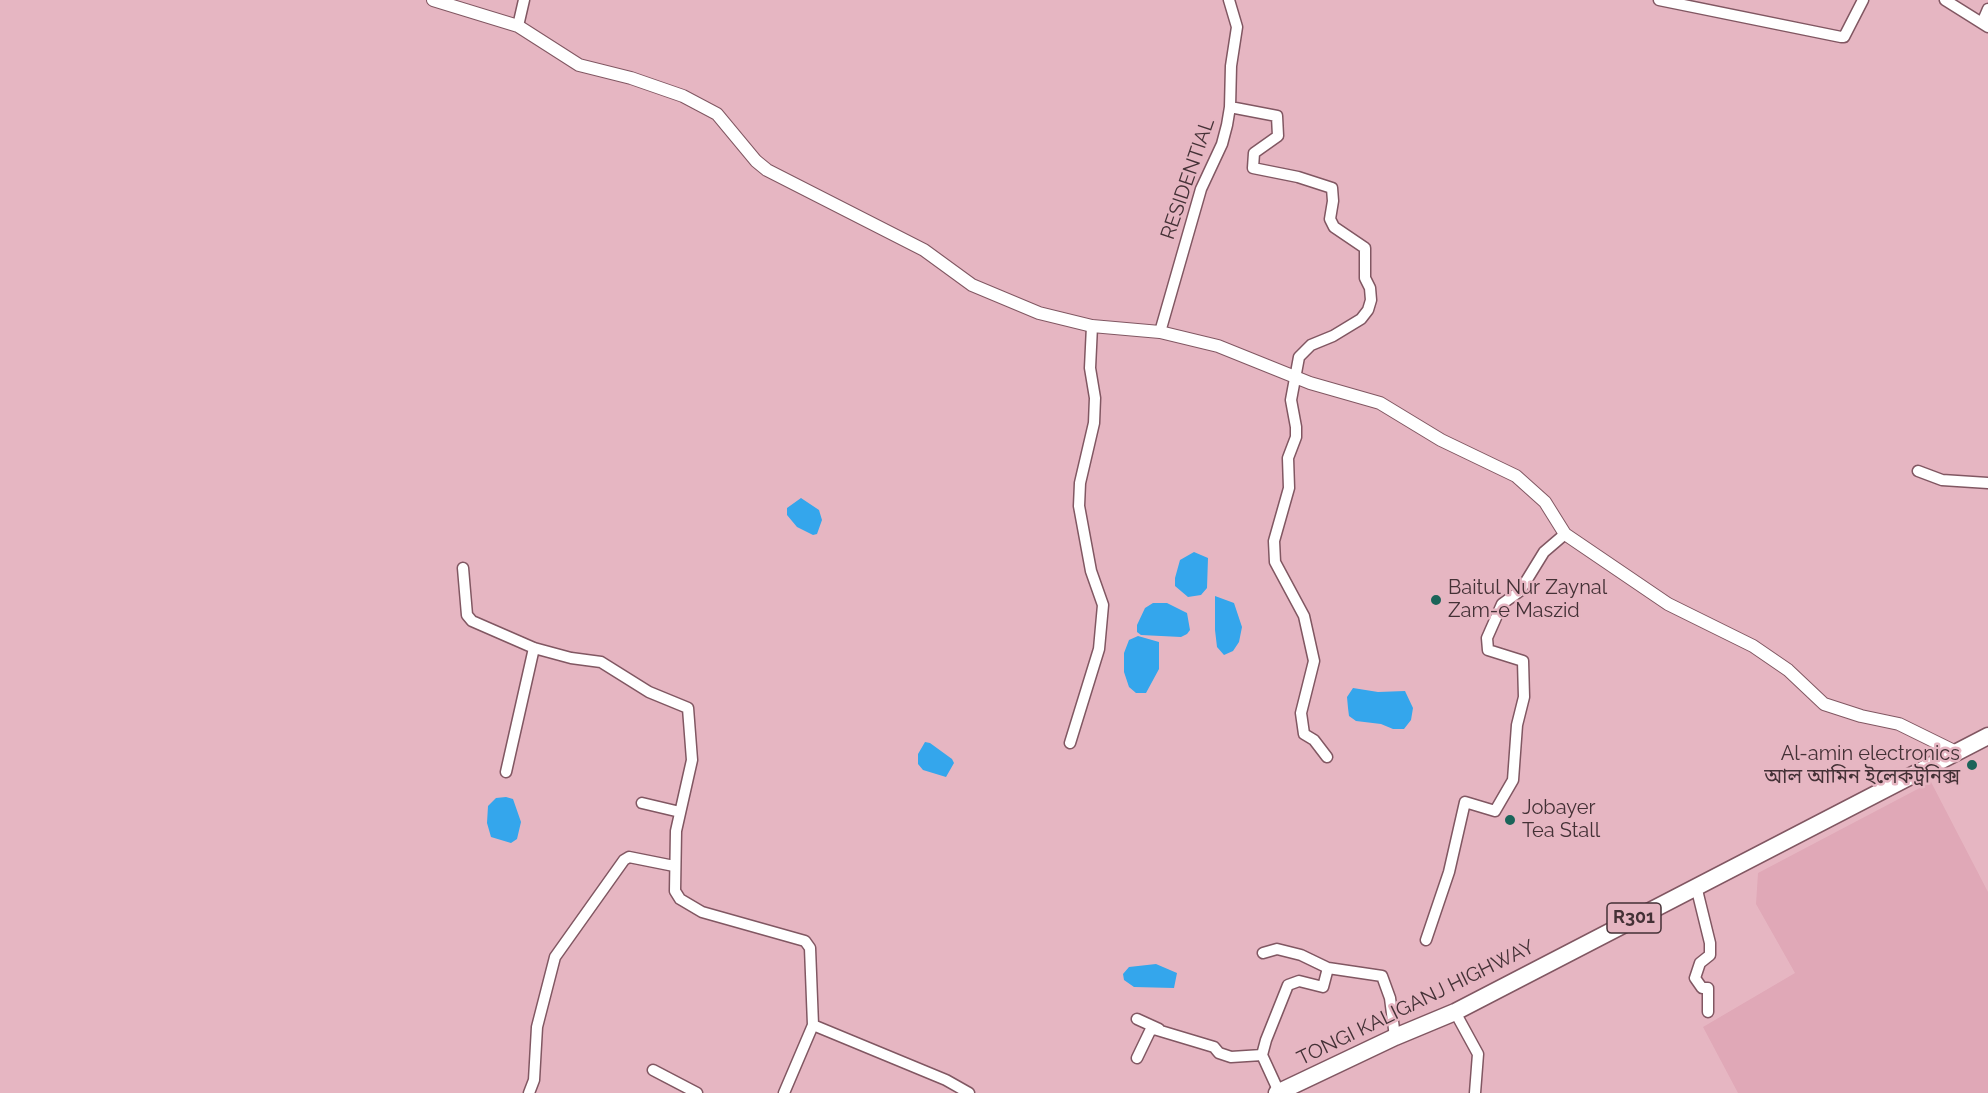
<!DOCTYPE html>
<html>
<head>
<meta charset="utf-8">
<style>
  body { margin:0 }
  canvas { display:block; background:#e6b6c2 }
</style>
</head>
<body>
<canvas width="1988" height="1093"></canvas>
<script>
const ctx = document.querySelector('canvas').getContext('2d');
ctx.lineJoin = 'round';
function fillPath(path, color) {
  ctx.fillStyle = color;
  ctx.fill(path, 'evenodd');
}
function toPath(rows) {
  const path = new Path2D();
  for (const r of rows) {
    path.moveTo(r[0], r[1]);
    for (let i = 2; i < r.length; i += 2) path.lineTo(r[i], r[i + 1]);
  }
  return path;
}
function trace(path, color, width, dash) {
  ctx.strokeStyle = color;
  ctx.lineWidth = width;
  ctx.lineCap = dash ? 'butt' : 'round';
  ctx.setLineDash(dash || []);
  ctx.stroke(path);
}
function drawText(font, color, halo, rows, align = 'center') {
  ctx.font = font + ' Raleway,"Noto Sans Bengali",sans-serif';
  ctx.lineWidth = 5;
  ctx.setLineDash([]);
  ctx.textBaseline = 'middle';
  ctx.strokeStyle = halo;
  ctx.fillStyle = color;
  for (const [text, x, y, turn = 0] of rows) {
    ctx.save();
    ctx.translate(x, y);
    ctx.rotate((+turn || 0) * Math.PI / 180);
    ctx.textAlign = isNaN(turn) ? turn : align;
    if (halo) ctx.strokeText(text, 0, 0);
    ctx.fillText(text, 0, 0);
    ctx.restore();
  }
}
fillPath(toPath([
  [1931,782,1988,892,1988,1093,1738,1093,1703,1027,1795,973,1756,904,1758,873]
]), '#e0a8b7');
fillPath(toPath([
  [801,498,819,510,822,520,817,534,813,535,797,527,787,515,787,508],
  [1194,552,1208,558,1207,588,1201,595,1188,597,1175,586,1175,578,1180,560],
  [1215,596,1234,603,1242,627,1239,642,1233,651,1224,655,1217,647,1215,630],
  [1167,603,1187,613,1190,630,1187,634,1181,637,1141,635,1137,632,1137,625,1145,608,1153,603],
  [1138,636,1159,642,1159,669,1146,693,1136,693,1129,687,1124,672,1124,653,1129,640],
  [1353,688,1378,692,1405,691,1413,708,1411,720,1404,729,1393,729,1381,724,1356,721,1349,716,1348,708,1347,697],
  [925,742,930,743,952,759,954,763,946,777,923,770,918,764,918,754],
  [506,797,513,799,521,822,517,839,511,843,491,837,487,823,488,806,496,798],
  [1156,964,1177,973,1174,988,1134,987,1124,980,1123,974,1129,967]
]), '#34a6ec');
const minor = toPath([
  [1659,0,1841,37,1844,37,1863,0],
  [1945,0,1988,27],
  [1982,23,1988,9],
  [518,26,524,0],
  [1230,107,1277,116,1278,136,1254,153,1253,168,1298,177,1332,188,1333,201,1330,219,1334,227,1365,248,1365,278,1370,288,1371,300,1368,310,1361,319,1333,336,1311,345,1299,357,1291,400,1296,427,1296,437,1288,458,1289,488,1274,541,1275,562,1304,616,1314,661,1301,713,1304,734,1314,740,1327,757],
  [1160,332,1201,189,1222,144,1227,125,1230,107,1231,66,1237,27,1229,0],
  [1918,471,1942,480,1988,483],
  [463,568,467,615,472,621,534,648,571,658,601,662,649,692,688,708,692,760,676,831,675,891,680,899,702,912,805,941,810,948,813,1025],
  [1070,743,1099,649,1103,605,1091,571,1079,506,1080,483,1094,423,1095,398,1090,368,1092,326],
  [506,772,534,648],
  [642,803,680,812],
  [1696,886,1710,943,1710,955,1700,963,1695,978,1702,988,1708,988,1708,1012],
  [1426,940,1449,872,1465,802,1495,811,1513,780,1517,725,1524,697,1523,661,1488,650,1487,638,1502,604,1520,591,1544,552,1565,534],
  [1263,953,1277,949,1301,955,1328,968,1382,976,1390,998,1395,1037],
  [1455,1012,1478,1054,1475,1093],
  [1137,1019,1159,1029],
  [1137,1058,1150,1031,1154,1029,1214,1047,1219,1053,1231,1057,1262,1055],
  [653,1070,697,1093],
  [1279,1092,1262,1055,1266,1040,1288,985,1299,981,1323,987,1328,968],
  [529,1093,534,1080,537,1027,555,957,624,860,629,857,674,866],
  [784,1093,813,1025,946,1080,969,1093]
]);
const tertiary = toPath([
  [433,0,518,26,579,65,631,78,683,96,717,114,756,161,767,170,924,250,972,285,1039,313,1092,326,1160,332,1218,346,1310,383,1380,403,1441,440,1516,476,1545,502,1565,534,1668,604,1753,646,1788,670,1824,704,1861,716,1899,724,1956,752]
]);
const primary = toPath([
  [1277,1093,1395,1037,1455,1012,1988,736]
]);
trace(minor, '#815762', 13);
trace(tertiary, '#815762', 14);
trace(primary, '#815762', 19);
trace(minor, '#fff', 10);
trace(tertiary, '#fff', 12);
trace(primary, '#fff', 16);
for (const [x, y, r, color] of [
  [1436,600,6,"#1b6459"],
  [1972,765,6,"#1b6459"],
  [1510,820,6,"#1b6459"]
]) {
  const dot = new Path2D();
  dot.arc(x, y, r, 0, 2 * Math.PI);
  ctx.fillStyle = color;
  ctx.fill(dot);
  trace(dot, '#e6b6c2', 2);
}
for (const [x, y, w] of [
  [1634,918,54]
]) {
  const box = new Path2D();
  box.roundRect(x - w / 2, y - 15, w, 30, 4.5);
  ctx.fillStyle = '#e6b6c2';
  ctx.fill(box);
  trace(box, '#443136', 1.5);
}
drawText('bold 18px', '#443136', null, [
  ["R301",1634,918]
]);
drawText('20px', '#443136', '#e6b6c2', [
  ["RESIDENTIAL",1188,179,-71],
  ["TONGI KALIGANJ HIGHWAY",1416,1003,-26]
]);
drawText('20px', '#443136', '#e6b6c2', [
  ["Baitul Nur Zaynal",1448,588],
  ["Zam-e Maszid",1448,611],
  ["Al-amin electronics",1960,754,"right"],
  ["আল আমিন ইলেকট্রনিক্স",1960,777,"right"],
  ["Jobayer",1522,808],
  ["Tea Stall",1522,831]
], 'left');
</script>
</body>
</html>
